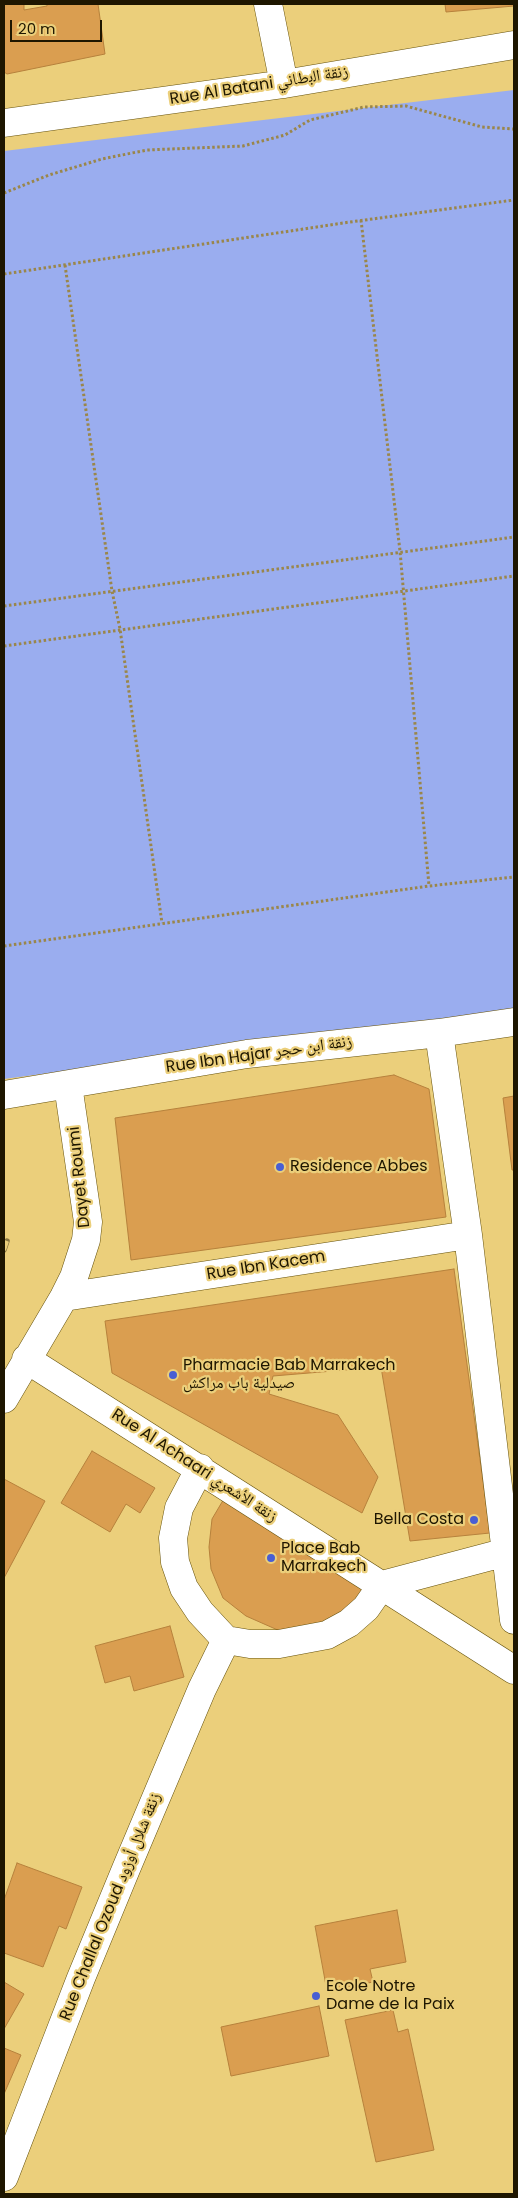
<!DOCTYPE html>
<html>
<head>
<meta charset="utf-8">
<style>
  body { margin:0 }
  #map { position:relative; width:518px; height:2198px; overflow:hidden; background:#ebcf7b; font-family:Poppins,sans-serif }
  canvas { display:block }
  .frame { position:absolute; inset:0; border:5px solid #1e1600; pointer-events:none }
  .scale { position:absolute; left:10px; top:20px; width:92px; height:22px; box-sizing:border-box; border:2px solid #1e1600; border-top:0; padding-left:6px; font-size:15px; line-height:18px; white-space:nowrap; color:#1e1600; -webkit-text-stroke:4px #ebcf7b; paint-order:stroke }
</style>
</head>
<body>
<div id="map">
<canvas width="518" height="2198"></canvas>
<div class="frame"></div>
<div class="scale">20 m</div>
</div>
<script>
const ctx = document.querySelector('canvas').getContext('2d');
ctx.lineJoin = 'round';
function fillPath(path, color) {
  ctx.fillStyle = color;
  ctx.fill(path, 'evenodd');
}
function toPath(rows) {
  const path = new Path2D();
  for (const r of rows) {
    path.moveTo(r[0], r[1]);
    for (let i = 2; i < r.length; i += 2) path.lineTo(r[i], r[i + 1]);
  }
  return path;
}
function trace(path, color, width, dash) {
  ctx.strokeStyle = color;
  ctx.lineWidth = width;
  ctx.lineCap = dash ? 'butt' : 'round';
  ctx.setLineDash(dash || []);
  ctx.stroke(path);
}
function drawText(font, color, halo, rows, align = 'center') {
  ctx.font = font + ' Poppins,"Noto Naskh Arabic",sans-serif';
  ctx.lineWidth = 4.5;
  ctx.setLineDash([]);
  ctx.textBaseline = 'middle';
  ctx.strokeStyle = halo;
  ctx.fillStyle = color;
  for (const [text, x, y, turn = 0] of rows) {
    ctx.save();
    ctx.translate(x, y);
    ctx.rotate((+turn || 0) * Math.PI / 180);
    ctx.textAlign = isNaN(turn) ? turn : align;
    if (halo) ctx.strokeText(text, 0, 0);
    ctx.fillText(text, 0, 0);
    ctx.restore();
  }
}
fillPath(toPath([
  [514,90,514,1012,4,1079,4,151]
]), '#9aadef');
const building = toPath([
  [4,4,24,4,24,10,47,6,47,4,98,4,105,54,7,74,4,72,4,4],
  [445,4,514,4,514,6,446,12,445,4],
  [394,1075,429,1089,446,1217,131,1260,115,1118,394,1075],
  [514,1096,514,1170,512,1170,503,1098,514,1096],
  [454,1269,490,1533,410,1541,381,1367,273,1376,269,1394,338,1415,378,1477,362,1513,112,1373,105,1321,454,1269],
  [92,1451,155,1488,140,1513,126,1504,110,1532,61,1503,92,1451],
  [4,1479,45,1501,4,1578,4,1479],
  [225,1497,375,1583,322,1632,280,1631,246,1616,223,1598,211,1569,209,1547,212,1519,225,1497],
  [170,1626,184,1677,134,1691,130,1676,105,1683,95,1646,170,1626],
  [17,1863,82,1887,66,1929,59,1926,43,1967,4,1953,4,1900,17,1863],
  [397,1910,406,1962,370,1969,373,1982,327,1991,315,1926,397,1910],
  [4,1982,24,1994,4,2029,4,1982],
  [319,2006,329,2056,231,2076,221,2027,319,2006],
  [393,2010,398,2032,408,2029,434,2150,376,2162,345,2020,393,2010],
  [4,2048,21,2055,4,2094,4,2048]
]);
fillPath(building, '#da9e50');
trace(building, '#b6813c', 1);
const minor = toPath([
  [268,4,284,84],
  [4,123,284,84,514,45],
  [439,1033,468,1235,514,1620],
  [4,1095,247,1054,439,1033,514,1022],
  [64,1297,468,1235],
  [26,1359,514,1670],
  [4,1399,64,1297,74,1277,86,1240,88,1222,68,1085],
  [200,1468,179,1508,173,1538,175,1562,184,1588,200,1612,226,1640,250,1644,279,1644,327,1635,349,1623,366,1608,382,1585,514,1550],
  [4,2177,81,1978,126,1869,202,1689,226,1640]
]);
trace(minor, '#66520c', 29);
trace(toPath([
  [4,193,49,175,102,159,147,150,243,146,285,135,310,120,364,107,406,106,482,127,514,129],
  [361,220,400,551,429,886],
  [65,265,112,591,120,629,162,923],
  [4,274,350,222,514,200],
  [4,606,514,537],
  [4,646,514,576],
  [4,946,429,886,514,877]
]), '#9a864a', 3, [2.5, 2.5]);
trace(minor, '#fff', 28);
const rail = toPath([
  [4,1250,7,1241]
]);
trace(rail, '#897740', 5.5);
trace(rail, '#ebcf7b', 4, [11]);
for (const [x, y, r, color] of [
  [280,1167,5,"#495ed3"],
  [173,1375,5,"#495ed3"],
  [474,1520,5,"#495ed3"],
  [271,1558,5,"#495ed3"],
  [316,1996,5,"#495ed3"]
]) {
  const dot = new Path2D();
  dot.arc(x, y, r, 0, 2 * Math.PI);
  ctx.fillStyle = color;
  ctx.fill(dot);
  trace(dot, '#ebcf7b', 2);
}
drawText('16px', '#1e1600', '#ebcf7b', [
  ["Rue Al Batani زﻧﻘﺔ اﻟﺑطﺎﻧﻲ",259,86,-9],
  ["Rue Ibn Hajar زنقة ابن حجر",259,1055,-8],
  ["Dayet Roumi",80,1177,-96],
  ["Rue Ibn Kacem",266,1266,-9],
  ["Rue Al Achaari زنقة الأشعري",194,1466,33],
  ["Rue Challal Ozoud زنقة شلال أوزود",111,1907,-68]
]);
drawText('16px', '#1e1600', '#ebcf7b', [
  ["Residence Abbes",290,1167],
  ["Pharmacie Bab Marrakech",183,1366],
  ["صيدلية باب مراكش",183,1384],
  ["Bella Costa",464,1520,"right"],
  ["Place Bab",281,1549],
  ["Marrakech",281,1567],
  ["Ecole Notre",326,1987],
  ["Dame de la Paix",326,2005]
], 'left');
</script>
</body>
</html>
